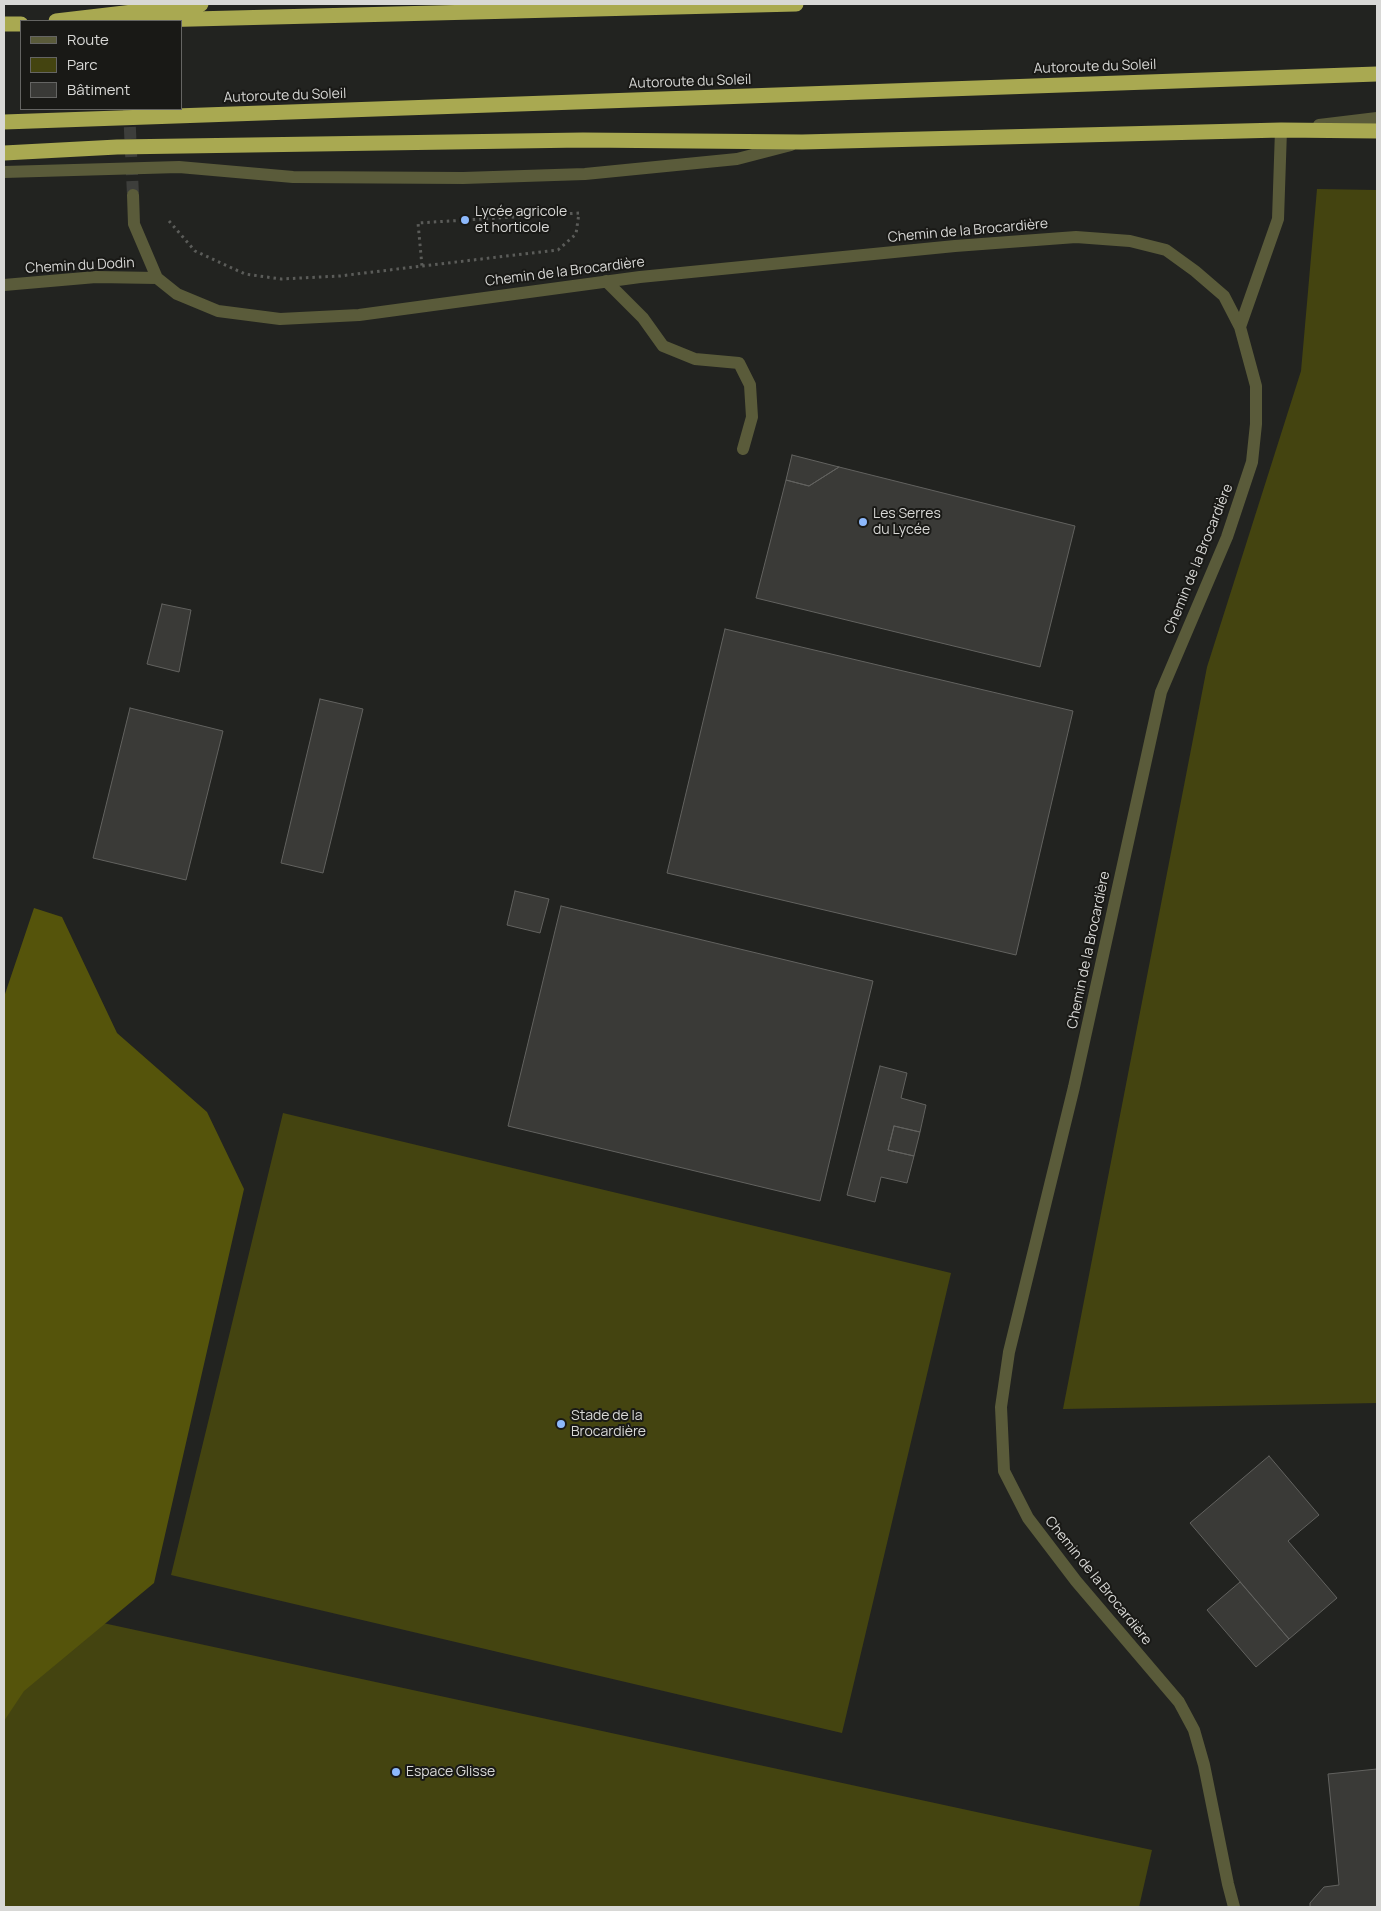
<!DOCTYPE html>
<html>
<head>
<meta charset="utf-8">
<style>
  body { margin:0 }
  #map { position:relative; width:1381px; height:1911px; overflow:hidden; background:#222320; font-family:Manrope,sans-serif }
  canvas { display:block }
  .frame { position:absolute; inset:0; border:5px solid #d8d8d6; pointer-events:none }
  .legend { position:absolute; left:20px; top:20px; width:162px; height:90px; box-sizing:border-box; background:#191916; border:1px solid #656563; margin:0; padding:6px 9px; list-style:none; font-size:15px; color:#d8d8d6 }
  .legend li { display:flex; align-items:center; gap:10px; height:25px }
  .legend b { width:25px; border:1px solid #656563 }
</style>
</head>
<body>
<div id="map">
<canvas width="1381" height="1911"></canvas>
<div class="frame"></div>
<ul class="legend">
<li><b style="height:6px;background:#5a5b3a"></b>Route</li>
<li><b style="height:14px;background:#444410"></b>Parc</li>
<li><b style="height:14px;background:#3a3a37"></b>Bâtiment</li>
</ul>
</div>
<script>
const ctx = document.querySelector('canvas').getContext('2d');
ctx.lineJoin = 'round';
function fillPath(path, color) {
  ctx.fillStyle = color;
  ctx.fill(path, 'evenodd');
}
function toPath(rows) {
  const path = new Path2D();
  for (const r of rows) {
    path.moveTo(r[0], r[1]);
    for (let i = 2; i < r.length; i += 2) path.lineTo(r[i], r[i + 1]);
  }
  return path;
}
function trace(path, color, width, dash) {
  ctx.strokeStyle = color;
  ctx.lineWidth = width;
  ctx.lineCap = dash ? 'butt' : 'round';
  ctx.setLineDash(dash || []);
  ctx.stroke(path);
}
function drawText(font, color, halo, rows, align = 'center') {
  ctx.font = font + ' Manrope,sans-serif';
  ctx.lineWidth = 4;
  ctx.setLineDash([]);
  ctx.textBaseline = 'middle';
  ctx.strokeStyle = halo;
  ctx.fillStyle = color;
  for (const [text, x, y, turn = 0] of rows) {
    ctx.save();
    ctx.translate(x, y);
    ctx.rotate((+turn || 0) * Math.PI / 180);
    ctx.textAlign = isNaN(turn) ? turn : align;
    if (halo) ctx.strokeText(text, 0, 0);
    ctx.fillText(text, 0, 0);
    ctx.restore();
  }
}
fillPath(toPath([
  [1317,189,1377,190,1377,1403,1063,1409,1207,667,1301,371],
  [283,1113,951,1273,842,1733,171,1575],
  [29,1607,1152,1850,1139,1907,4,1907,4,1693]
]), '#444410');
fillPath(toPath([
  [34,908,62,917,117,1033,207,1112,244,1189,154,1583,24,1691,4,1721,4,997]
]), '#55540b');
const building = toPath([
  [792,455,839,467,809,486,786,480,792,455],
  [839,467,1075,526,1040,667,756,598,786,480,809,486,839,467],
  [162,604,191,610,179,672,147,664,162,604],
  [725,629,1073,711,1016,955,667,873,725,629],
  [320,699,363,709,323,873,281,863,320,699],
  [130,708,223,731,186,880,93,858,130,708],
  [515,891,549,899,540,933,507,925,515,891],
  [561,906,873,981,820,1201,508,1126,561,906],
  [880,1066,907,1073,901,1098,926,1105,920,1132,894,1126,888,1150,914,1156,907,1183,881,1177,875,1202,847,1195,880,1066],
  [894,1126,920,1132,914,1156,888,1150,894,1126],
  [1269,1456,1319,1515,1288,1541,1337,1598,1289,1639,1190,1523,1269,1456],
  [1240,1582,1289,1639,1256,1667,1207,1610,1240,1582],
  [1377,1769,1377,1907,1310,1907,1310,1903,1324,1887,1339,1885,1328,1774,1377,1769]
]);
fillPath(building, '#3a3a37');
trace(building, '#62625f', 1);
trace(toPath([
  [129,109,133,195]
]), '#3d3e3b', 12, [12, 6]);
trace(toPath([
  [169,221,195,251,245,274,281,279,340,276,422,266,558,250,576,234,579,213,418,223,422,266]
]), '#5b5c59', 3, [2.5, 4]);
trace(toPath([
  [1319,125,1377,118],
  [4,172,179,167,293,177,463,178,585,174,737,159,791,145],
  [133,195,134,224,157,278,177,294,218,311,280,319,359,315,640,277,955,246,1076,237,1130,241,1166,250,1195,271,1224,296,1240,327,1256,386,1256,424,1252,462,1227,537,1161,692,1074,1087,1009,1352,1001,1407,1004,1471,1028,1518,1076,1581,1179,1702,1194,1730,1204,1765,1228,1884,1234,1907],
  [606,281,643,318,663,346,695,359,739,363,750,385,752,417,743,449],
  [4,285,96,277,157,278],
  [1240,327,1278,219,1281,130,1289,129]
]), '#5a5b3a', 12);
trace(toPath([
  [56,21,201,4],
  [113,21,796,4],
  [4,24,21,24],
  [4,122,1377,74],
  [4,153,117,147,583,140,802,142,1281,130,1377,131]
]), '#a9a951', 15);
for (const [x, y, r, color] of [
  [465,220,5,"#8db9fc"],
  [863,522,5,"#8db9fc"],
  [561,1424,5,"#8db9fc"],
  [396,1772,5,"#8db9fc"]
]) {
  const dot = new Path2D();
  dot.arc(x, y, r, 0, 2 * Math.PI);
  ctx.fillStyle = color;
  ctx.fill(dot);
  trace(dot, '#191916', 2);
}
drawText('14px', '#d8d8d6', '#191916', [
  ["Autoroute du Soleil",1095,67,-2],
  ["Autoroute du Soleil",690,82,-2],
  ["Autoroute du Soleil",285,96,-2],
  ["Chemin de la Brocardière",968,231,-5],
  ["Chemin du Dodin",80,266,-3],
  ["Chemin de la Brocardière",565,272,-7],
  ["Chemin de la Brocardière",1199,559,-68],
  ["Chemin de la Brocardière",1089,950,-78],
  ["Chemin de la Brocardière",1098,1581,51]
]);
drawText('14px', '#d8d8d6', '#191916', [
  ["Lycée agricole",475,212],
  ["et horticole",475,228],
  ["Les Serres",873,514],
  ["du Lycée",873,530],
  ["Stade de la",571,1416],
  ["Brocardière",571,1432],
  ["Espace Glisse",406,1772]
], 'left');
</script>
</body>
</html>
